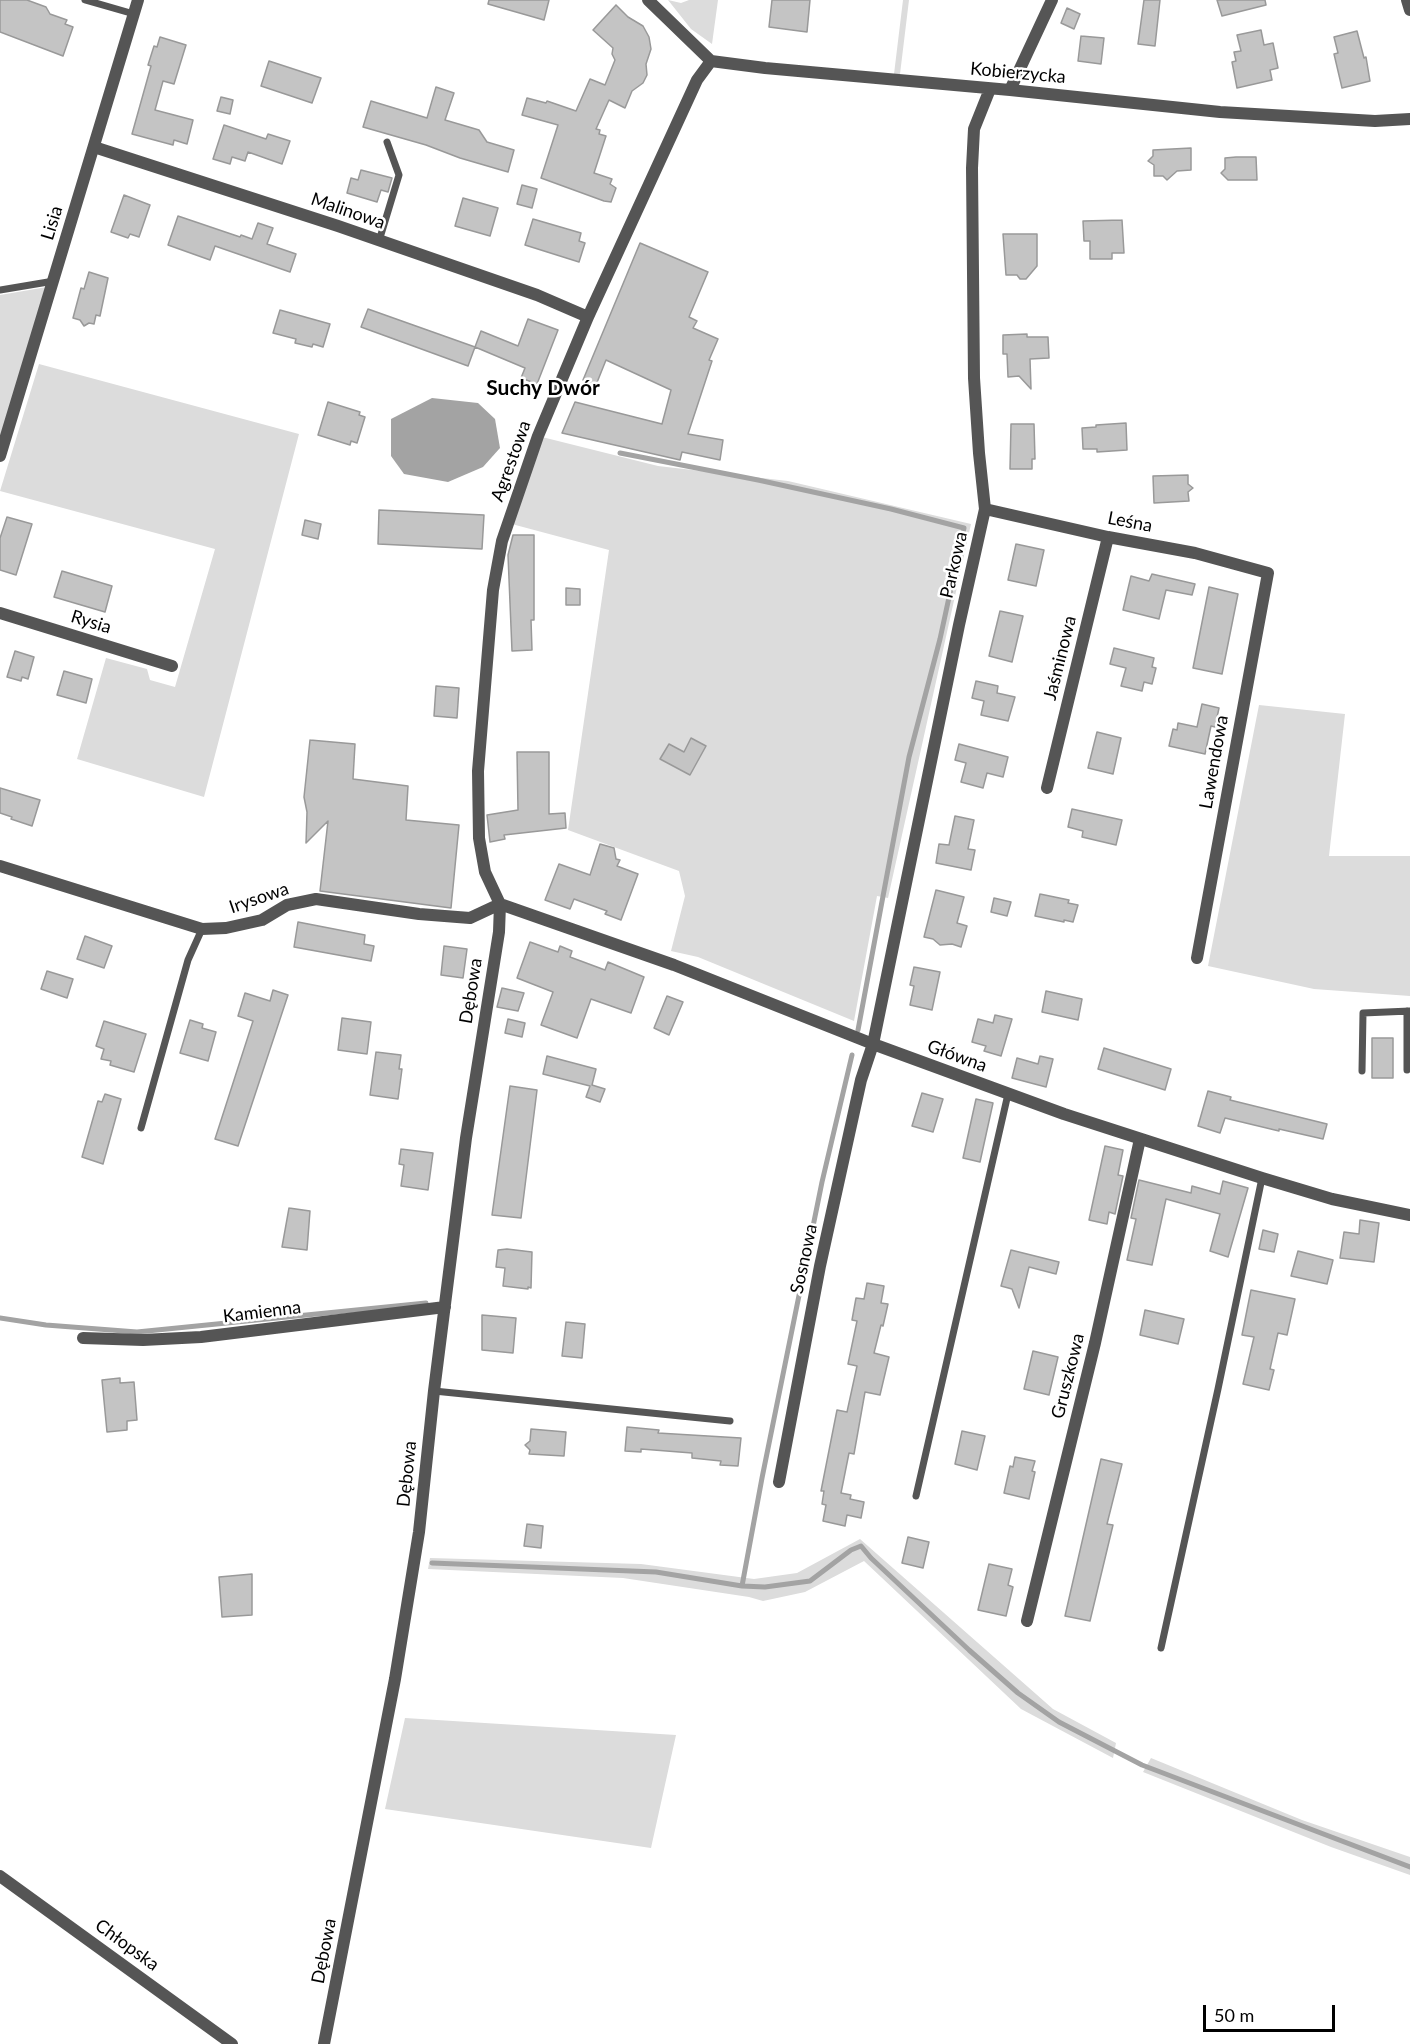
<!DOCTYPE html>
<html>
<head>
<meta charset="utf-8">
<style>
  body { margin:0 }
  #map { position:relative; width:1410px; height:2044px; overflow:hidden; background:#fff; font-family:Lato,sans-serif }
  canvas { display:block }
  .scale { position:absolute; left:1203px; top:2005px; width:132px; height:27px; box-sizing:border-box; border:3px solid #000; border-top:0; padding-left:8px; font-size:18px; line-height:21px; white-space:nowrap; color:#000; -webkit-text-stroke:4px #fff; paint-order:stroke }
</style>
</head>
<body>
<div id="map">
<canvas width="1410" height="2044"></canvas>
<div class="scale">50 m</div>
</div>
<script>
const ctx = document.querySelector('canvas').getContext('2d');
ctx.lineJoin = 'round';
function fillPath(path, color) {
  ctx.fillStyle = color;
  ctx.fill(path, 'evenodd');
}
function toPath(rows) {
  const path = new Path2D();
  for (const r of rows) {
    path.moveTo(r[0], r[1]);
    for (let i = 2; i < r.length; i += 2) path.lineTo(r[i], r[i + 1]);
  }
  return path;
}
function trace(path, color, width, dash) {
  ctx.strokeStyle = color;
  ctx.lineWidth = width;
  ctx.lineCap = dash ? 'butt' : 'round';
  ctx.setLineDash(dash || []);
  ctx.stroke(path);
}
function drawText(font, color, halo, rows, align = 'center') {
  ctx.font = font + ' Lato,sans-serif';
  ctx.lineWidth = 5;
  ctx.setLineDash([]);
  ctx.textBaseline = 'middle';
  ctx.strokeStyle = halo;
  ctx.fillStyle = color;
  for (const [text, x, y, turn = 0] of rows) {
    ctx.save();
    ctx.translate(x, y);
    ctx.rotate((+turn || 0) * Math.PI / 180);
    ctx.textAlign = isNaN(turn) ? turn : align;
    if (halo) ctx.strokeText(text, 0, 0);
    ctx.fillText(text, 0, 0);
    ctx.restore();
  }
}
fillPath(toPath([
  [668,0,681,3,689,0,718,0,712,44,691,29],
  [903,0,909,0,900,74,894,74],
  [47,287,0,439,0,295],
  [39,364,299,434,204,797,77,759,106,658,147,669,150,680,175,687,215,549,0,491],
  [538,436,658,466,788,481,971,524,888,898,877,896,854,1021,698,957,671,951,685,896,679,871,568,830,609,550,508,523],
  [1259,705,1345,714,1329,856,1410,856,1410,996,1314,989,1208,966],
  [860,1539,1053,1709,1116,1743,1113,1758,1021,1709,864,1561,805,1592,763,1601,749,1597,623,1578,428,1569,430,1558,641,1564,754,1579,797,1573],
  [405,1718,676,1735,651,1848,385,1809],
  [1151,1758,1302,1820,1410,1857,1410,1875,1331,1847,1143,1772]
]), '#dcdcdc');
fillPath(toPath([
  [432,398,478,403,495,419,500,448,483,467,448,482,404,474,391,456,391,419]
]), '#a3a3a3');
trace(toPath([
  [620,453,758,480,891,509,964,528,940,639,909,757,858,1030],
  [0,1318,46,1325,137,1332,426,1303],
  [432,1563,656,1572,742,1586,765,1587,810,1581,851,1550,861,1546,871,1558,969,1650,1018,1693,1059,1722,1142,1765,1410,1867],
  [742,1586,762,1478,822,1182,852,1055]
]), '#a3a3a3', 5);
const building = toPath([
  [0,0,27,0,46,7,50,14,67,20,65,24,73,27,63,56,0,32,0,0],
  [489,0,549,0,544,20,488,4,489,0],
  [772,0,810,0,807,32,769,27,772,0],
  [1144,0,1160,0,1155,46,1138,44,1144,0],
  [1217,0,1265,0,1266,5,1222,16,1217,0],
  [616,5,628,17,643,26,649,37,651,49,646,64,647,75,643,83,632,91,625,108,609,100,596,129,600,130,599,134,606,136,594,173,612,179,610,184,616,188,611,202,604,201,541,178,558,125,522,115,527,98,546,103,547,101,576,111,590,79,605,85,615,60,612,54,613,48,593,30,616,5],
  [1067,8,1080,14,1074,29,1061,23,1067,8],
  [1261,30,1264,45,1273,43,1278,68,1270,70,1272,80,1237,88,1232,62,1236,61,1234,52,1241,51,1237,35,1261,30],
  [1357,31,1364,58,1366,57,1370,81,1342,88,1334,54,1338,53,1334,37,1357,31],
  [1081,36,1104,38,1101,64,1078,61,1081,36],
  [160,37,186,45,174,84,163,81,155,110,193,120,187,144,174,140,173,145,132,134,151,66,148,65,154,46,157,47,160,37],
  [269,61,321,78,312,103,261,86,269,61],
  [436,87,454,93,445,120,479,130,487,142,514,150,508,172,460,158,426,145,363,127,371,101,427,118,436,87],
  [221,97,233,100,230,114,217,111,221,97],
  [224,125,266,139,268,134,290,141,282,164,248,152,245,161,232,157,230,164,213,159,224,125],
  [1191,148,1191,170,1177,171,1167,180,1163,176,1154,176,1154,165,1148,161,1153,156,1153,150,1191,148],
  [1236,157,1256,157,1257,180,1228,180,1221,173,1225,169,1225,158,1236,157],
  [361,170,392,178,388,192,381,190,377,202,347,193,351,178,358,180,361,170],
  [522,185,537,189,532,208,517,204,522,185],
  [124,195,150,205,139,237,130,234,128,238,111,232,124,195],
  [463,198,498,208,490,236,455,226,463,198],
  [178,216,240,237,241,235,252,239,258,223,273,228,267,244,296,254,290,272,215,246,210,260,168,245,178,216],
  [533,219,581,233,579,241,585,243,579,262,525,245,533,219],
  [1122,220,1124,253,1112,253,1112,259,1090,259,1090,241,1084,241,1083,221,1122,220],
  [1003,234,1037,234,1037,266,1026,279,1020,279,1017,275,1006,275,1003,234],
  [640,243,708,272,689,317,697,321,693,328,718,339,709,360,712,361,688,434,723,440,720,460,682,452,680,460,562,433,575,402,662,424,671,390,606,360,596,385,583,380,640,243],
  [89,272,108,278,100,316,96,315,94,324,89,323,84,326,80,320,73,318,81,288,84,289,89,272],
  [368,309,475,347,468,366,361,327,368,309],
  [280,310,330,324,323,347,313,344,312,347,295,343,296,339,273,333,280,310],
  [528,319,558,330,537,384,521,378,525,368,475,347,481,331,518,346,528,319],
  [1027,334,1027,337,1048,337,1049,358,1030,359,1031,389,1019,376,1008,377,1007,354,1003,354,1003,335,1027,334],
  [328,402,360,412,359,415,365,417,357,443,351,441,350,445,318,435,328,402],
  [1126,423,1127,450,1097,452,1097,449,1083,449,1082,428,1096,427,1096,425,1126,423],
  [1011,424,1034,424,1035,459,1032,459,1032,469,1010,469,1011,424],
  [1188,475,1188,484,1193,488,1188,492,1189,501,1154,503,1153,476,1188,475],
  [379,510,484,515,482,549,378,544,379,510],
  [7,517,32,524,16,575,0,570,0,538,7,517],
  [305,520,321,524,318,539,302,535,305,520],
  [513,535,534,535,534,620,531,620,532,650,512,651,508,555,513,535],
  [1016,544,1044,550,1036,586,1008,580,1016,544],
  [62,571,112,586,105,612,54,597,62,571],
  [1152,574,1195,584,1192,595,1166,590,1159,619,1123,610,1131,576,1149,581,1152,574],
  [1209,587,1238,594,1222,674,1193,668,1209,587],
  [566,588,580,589,580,605,566,605,566,588],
  [1000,611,1023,616,1012,662,989,656,1000,611],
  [1114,648,1154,658,1152,667,1156,668,1152,684,1144,682,1142,691,1121,686,1126,668,1110,664,1114,648],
  [15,651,34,657,28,679,22,677,21,681,7,677,15,651],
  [64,671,92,679,86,703,57,695,64,671],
  [976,681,998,686,997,693,1015,697,1008,721,981,715,984,701,972,698,976,681],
  [436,686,459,688,457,718,434,716,436,686],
  [1202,704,1219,708,1215,727,1211,726,1205,754,1169,746,1173,729,1177,730,1178,723,1197,727,1202,704],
  [1097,732,1121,738,1113,774,1088,768,1097,732],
  [691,738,706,746,690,775,660,759,669,744,684,752,691,738],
  [310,740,355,744,353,779,408,786,406,820,459,825,451,908,320,891,328,821,306,843,307,812,304,797,310,740],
  [959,744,1008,757,1003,777,987,773,983,788,961,782,966,763,955,760,959,744],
  [517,752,549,752,549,814,565,813,566,828,504,835,505,839,490,842,487,815,518,810,517,752],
  [0,788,40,800,32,826,11,819,12,817,0,813,0,788],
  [1072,809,1122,820,1116,845,1082,837,1083,831,1068,827,1072,809],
  [955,816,974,820,968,849,975,850,971,870,936,863,939,844,949,845,955,816],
  [600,844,614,848,616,859,620,860,617,866,638,874,621,920,605,914,607,911,574,899,570,909,545,900,559,864,590,875,600,844],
  [936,890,964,897,957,923,967,926,961,947,952,944,940,945,933,939,924,937,936,890],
  [1040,894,1069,900,1068,903,1078,905,1073,922,1064,920,1064,922,1035,916,1040,894],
  [994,898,1011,902,1007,916,991,912,994,898],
  [298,922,365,935,364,944,374,946,371,961,294,947,298,922],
  [85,936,112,946,104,968,77,959,85,936],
  [530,942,558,952,560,946,572,951,570,957,605,970,608,962,644,977,631,1013,591,999,577,1038,541,1025,553,992,517,978,530,942],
  [444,946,467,949,463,978,441,975,444,946],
  [914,967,940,972,932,1010,910,1005,914,986,910,985,914,967],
  [47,971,73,979,67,998,41,989,47,971],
  [502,988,524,993,518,1011,497,1007,502,988],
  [273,990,288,995,238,1146,215,1139,253,1021,238,1016,245,993,270,1001,273,990],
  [1046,991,1082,999,1078,1020,1042,1012,1046,991],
  [667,996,683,1002,669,1035,654,1028,667,996],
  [995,1015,1012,1019,1001,1056,984,1051,986,1046,972,1042,978,1019,993,1023,995,1015],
  [342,1018,371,1022,367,1054,338,1050,342,1018],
  [508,1019,525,1023,522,1037,505,1033,508,1019],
  [190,1020,203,1024,202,1028,216,1032,208,1061,180,1053,190,1020],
  [104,1021,146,1034,134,1072,110,1065,111,1061,101,1059,104,1049,96,1046,104,1021],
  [1372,1038,1393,1038,1393,1078,1372,1078,1372,1038],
  [1104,1048,1171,1069,1165,1090,1098,1069,1104,1048],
  [376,1052,401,1055,399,1069,402,1069,398,1099,370,1095,376,1052],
  [547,1056,596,1069,592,1085,605,1089,600,1102,586,1097,590,1086,543,1074,547,1056],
  [1040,1056,1053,1059,1046,1087,1012,1078,1017,1058,1038,1064,1040,1056],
  [510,1086,537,1090,521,1218,492,1215,510,1086],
  [1208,1091,1231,1097,1230,1100,1327,1124,1323,1139,1279,1129,1279,1131,1225,1118,1220,1133,1198,1126,1208,1091],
  [922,1093,943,1099,933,1132,912,1126,922,1093],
  [105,1094,121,1099,103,1164,82,1157,98,1101,102,1102,105,1094],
  [976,1099,993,1103,980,1162,963,1158,976,1099],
  [1105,1146,1123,1150,1118,1175,1123,1176,1115,1214,1109,1212,1107,1224,1089,1220,1105,1146],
  [401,1149,433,1153,428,1190,401,1186,404,1165,399,1164,401,1149],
  [1139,1180,1191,1193,1192,1186,1220,1194,1223,1181,1248,1188,1228,1257,1210,1251,1220,1214,1166,1199,1152,1265,1127,1260,1136,1219,1131,1218,1139,1180],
  [289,1208,310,1211,307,1250,282,1247,289,1208],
  [1360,1220,1379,1223,1374,1262,1340,1258,1344,1232,1359,1234,1360,1220],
  [1263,1230,1278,1234,1274,1252,1259,1249,1263,1230],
  [507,1249,532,1252,531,1288,528,1287,528,1289,503,1286,505,1268,496,1267,498,1250,507,1249],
  [1011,1250,1059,1262,1056,1274,1029,1267,1019,1308,1012,1289,1001,1286,1011,1250],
  [1298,1251,1333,1260,1327,1284,1291,1276,1298,1251],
  [867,1283,884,1286,881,1303,888,1304,883,1326,881,1325,874,1353,889,1357,880,1395,865,1392,854,1454,849,1453,841,1493,851,1495,850,1499,864,1502,861,1518,847,1515,845,1526,823,1521,826,1505,822,1504,824,1491,821,1491,837,1410,847,1412,857,1366,848,1364,857,1321,852,1320,856,1298,864,1299,867,1283],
  [1251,1290,1295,1299,1287,1335,1278,1333,1270,1369,1274,1370,1269,1390,1243,1384,1254,1337,1242,1335,1251,1290],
  [1145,1310,1184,1319,1178,1344,1140,1335,1145,1310],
  [482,1315,516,1318,513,1353,482,1350,482,1315],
  [566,1322,585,1324,582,1358,562,1356,566,1322],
  [1033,1351,1058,1357,1049,1395,1024,1389,1033,1351],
  [120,1378,120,1383,134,1382,137,1420,127,1421,127,1430,107,1432,102,1380,120,1378],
  [627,1427,659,1430,658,1433,741,1438,738,1466,720,1465,721,1461,692,1458,692,1453,641,1449,641,1452,625,1451,627,1427],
  [531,1429,566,1432,564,1456,529,1454,530,1450,525,1445,530,1441,531,1429],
  [962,1431,985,1436,977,1470,955,1464,962,1431],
  [1015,1457,1035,1461,1032,1471,1035,1472,1029,1499,1004,1493,1010,1466,1013,1467,1015,1457],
  [1101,1459,1122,1464,1107,1524,1113,1525,1090,1621,1065,1616,1101,1459],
  [527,1524,543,1526,541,1548,524,1546,527,1524],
  [908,1537,929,1542,923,1568,902,1563,908,1537],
  [989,1564,1012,1569,1008,1585,1013,1587,1006,1616,978,1610,989,1564],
  [252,1574,252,1615,222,1617,219,1577,252,1574]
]);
fillPath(building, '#c4c4c4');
trace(building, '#999', 1.5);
trace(toPath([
  [85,0,134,14],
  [379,241,399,175,387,142],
  [0,290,54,281],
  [1407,1070,1407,1011],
  [1362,1071,1363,1013,1410,1011],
  [141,1128,188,960,202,929],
  [434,1391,730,1421],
  [916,1496,1008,1094],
  [1161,1648,1218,1389,1262,1178]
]), '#555', 7);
trace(toPath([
  [648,0,711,61,765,68,1010,90,1220,112,1375,121,1410,119],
  [1010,90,1052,0],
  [94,147,338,226,537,295,588,317],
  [0,456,138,0],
  [985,509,1108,537,1195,553,1268,573,1197,958],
  [0,613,172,666],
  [1047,788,1108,537],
  [0,866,202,929,226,928,262,920,287,905,316,899,419,914,470,918,500,904],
  [500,904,674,965,873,1044,1064,1114,1262,1178,1332,1199,1410,1215],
  [83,1338,143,1340,201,1337,445,1307],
  [779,1482,820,1266,861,1080,873,1044,959,625,985,509,979,453,974,378,972,168,974,129,990,89],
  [1027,1621,1095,1343,1140,1139],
  [0,1876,232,2044],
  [324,2044,395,1679,419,1532,434,1391,466,1138,499,932,500,904,485,872,479,838,478,771,493,590,502,541,538,436,588,317,697,80,711,61]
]), '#555', 12);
trace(toPath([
  [1407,0,1410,10]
]), '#555', 12);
drawText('18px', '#000', '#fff', [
  ["Kobierzycka",1018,73,5],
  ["Malinowa",348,211,19],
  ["Lisia",52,223,-73],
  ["Agrestowa",511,461,-70],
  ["Leśna",1130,522,11],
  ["Parkowa",954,565,-77],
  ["Rysia",91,622,17],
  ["Jaśminowa",1060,658,-76],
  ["Lawendowa",1214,762,-80],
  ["Irysowa",259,898,-19],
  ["Dębowa",471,991,-81],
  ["Główna",957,1056,20],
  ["Sosnowa",804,1259,-78],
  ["Kamienna",262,1312,-7],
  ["Gruszkowa",1068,1376,-76],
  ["Dębowa",407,1474,-84],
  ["Chłopska",127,1945,36],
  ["Dębowa",324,1951,-79]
]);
drawText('bold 21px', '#000', '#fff', [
  ["Suchy Dwór",543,388]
]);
</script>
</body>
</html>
